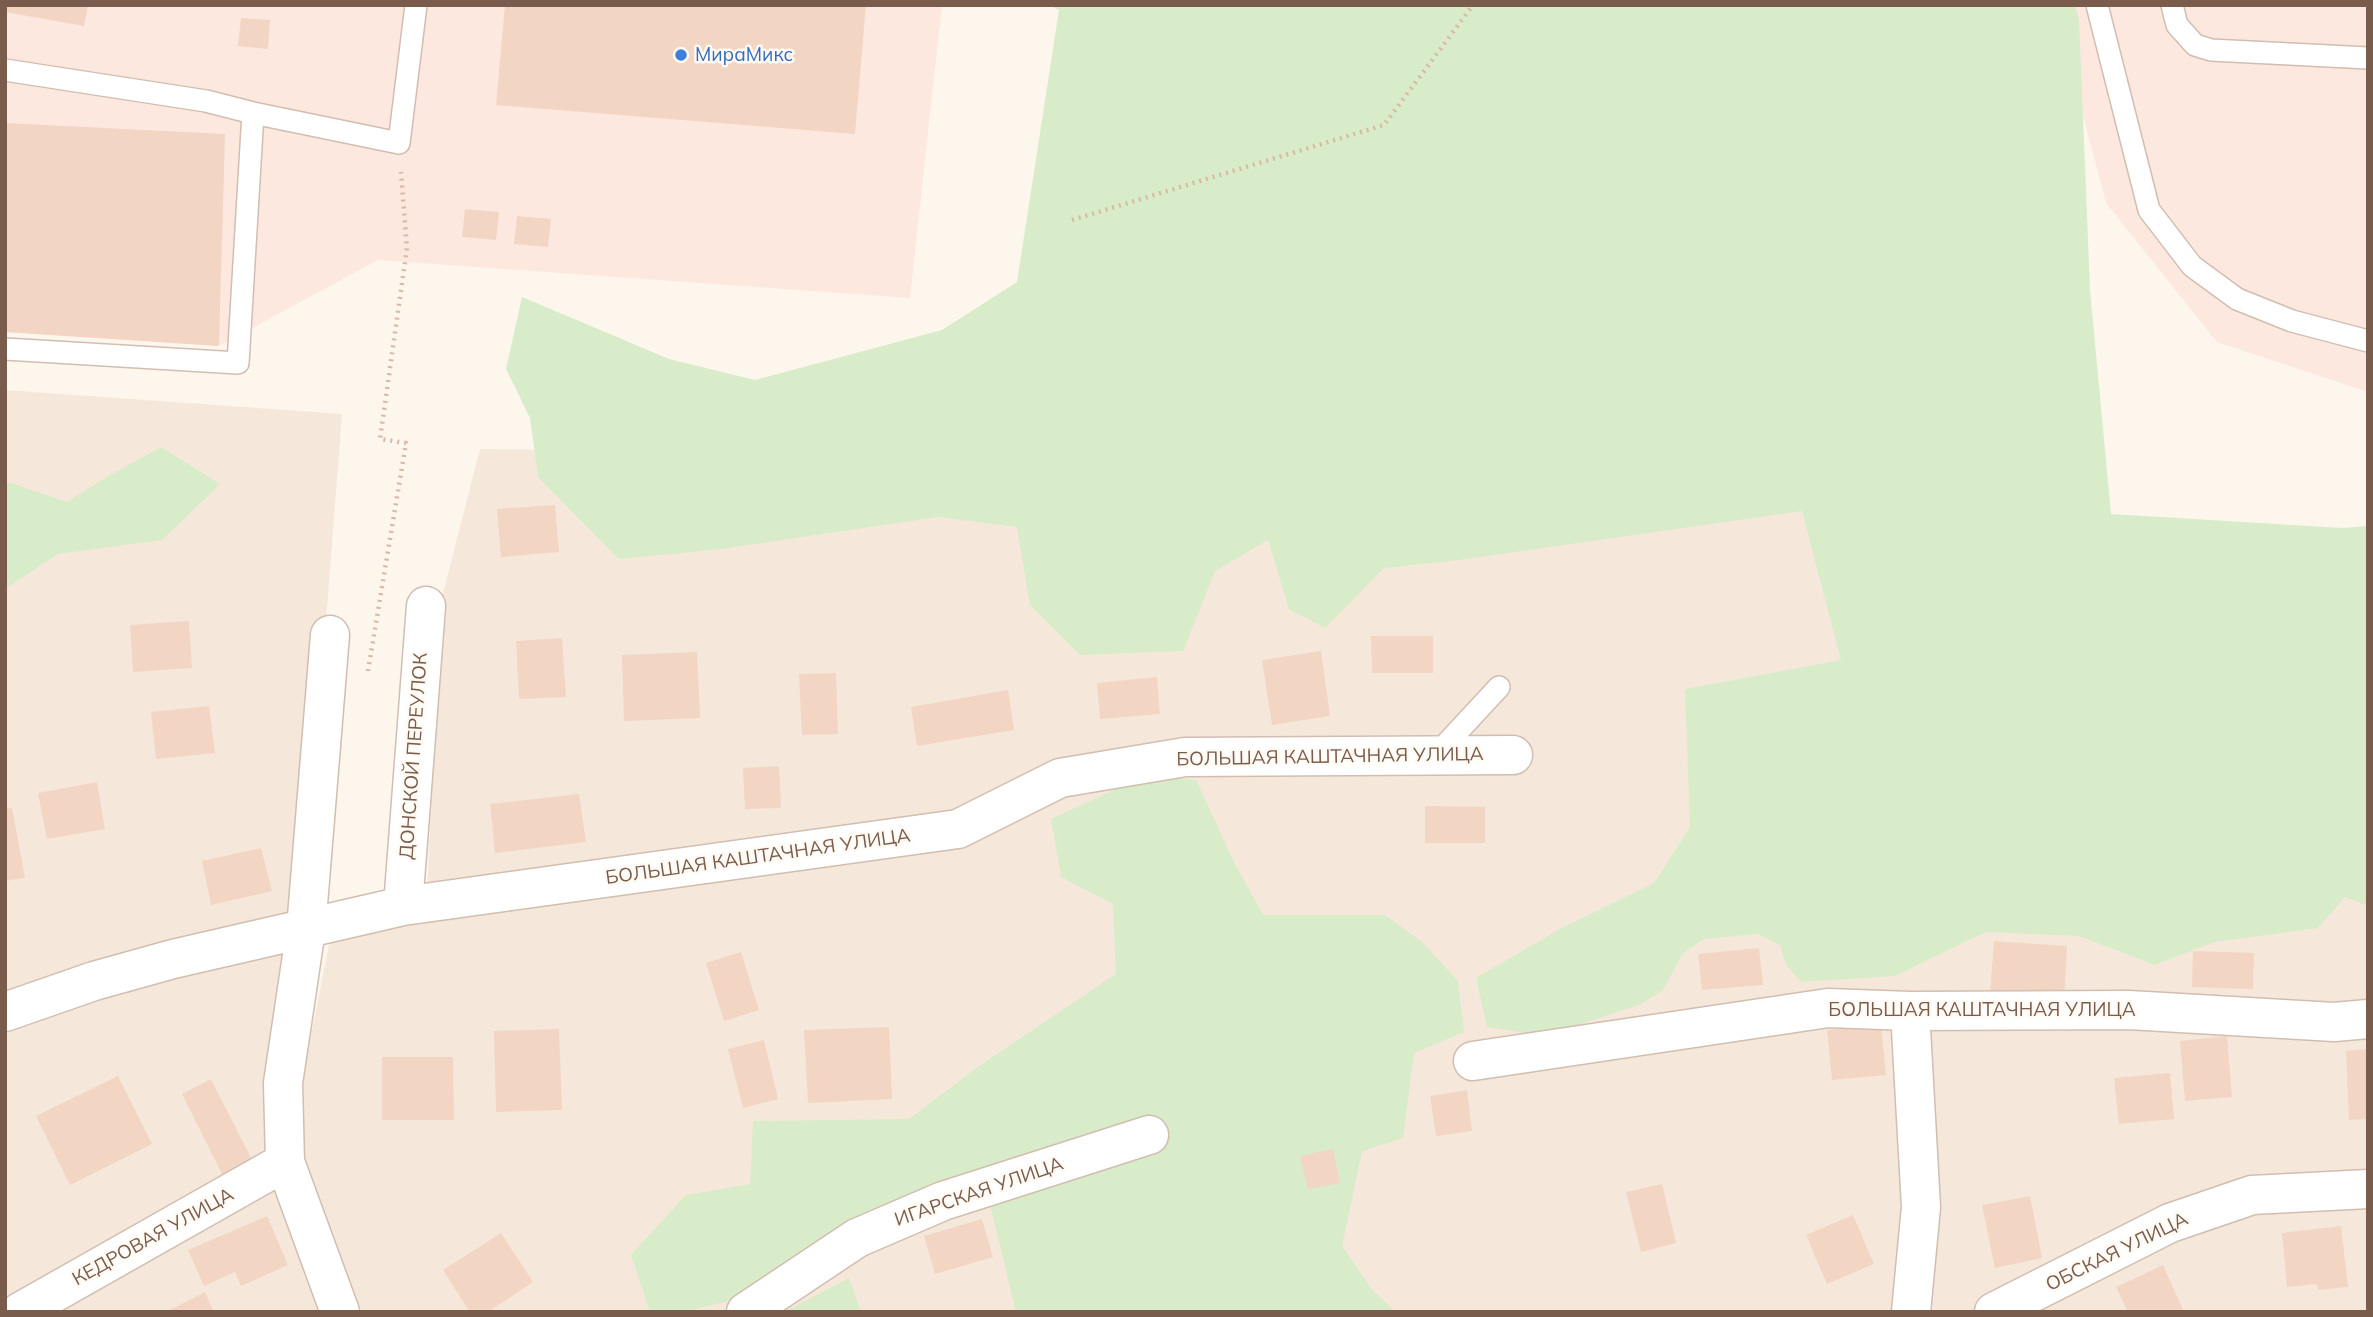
<!DOCTYPE html>
<html>
<head>
<meta charset="utf-8">
<style>
  body { margin:0 }
  #map { position:relative; width:2373px; height:1317px; overflow:hidden; background:#fdf6ec; font-family:Mulish,sans-serif }
  canvas { display:block }
  .frame { position:absolute; inset:0; border:7px solid #7a5c4d; pointer-events:none }
</style>
</head>
<body>
<div id="map">
<canvas width="2373" height="1317"></canvas>
<div class="frame"></div>
</div>
<script>
const ctx = document.querySelector('canvas').getContext('2d');
ctx.lineJoin = 'round';
function fillPath(path, color) {
  ctx.fillStyle = color;
  ctx.fill(path, 'evenodd');
}
function toPath(rows) {
  const path = new Path2D();
  for (const r of rows) {
    path.moveTo(r[0], r[1]);
    for (let i = 2; i < r.length; i += 2) path.lineTo(r[i], r[i + 1]);
  }
  return path;
}
function trace(path, color, width, dash) {
  ctx.strokeStyle = color;
  ctx.lineWidth = width;
  ctx.lineCap = dash ? 'butt' : 'round';
  ctx.setLineDash(dash || []);
  ctx.stroke(path);
}
function drawText(font, color, halo, rows, align = 'center') {
  ctx.font = font + ' Mulish,sans-serif';
  ctx.lineWidth = 5;
  ctx.setLineDash([]);
  ctx.textBaseline = 'middle';
  ctx.strokeStyle = halo;
  ctx.fillStyle = color;
  for (const [text, x, y, turn = 0] of rows) {
    ctx.save();
    ctx.translate(x, y);
    ctx.rotate((+turn || 0) * Math.PI / 180);
    ctx.textAlign = isNaN(turn) ? turn : align;
    if (halo) ctx.strokeText(text, 0, 0);
    ctx.fillText(text, 0, 0);
    ctx.restore();
  }
}
fillPath(toPath([
  [5,390,342,414,304,907,267,1077,324,1312,5,1312],
  [480,449,1834,461,2368,846,2368,1312,356,1312,303,1163,300,1090,331,935,426,919,439,609]
]), '#f5e8da');
fillPath(toPath([
  [5,5,942,5,910,298,378,260,219,346,5,332],
  [2054,5,2368,5,2368,392,2217,342,2106,203]
]), '#fde8e0');
fillPath(toPath([
  [1048,5,2075,5,2079,19,2090,290,2111,514,2342,528,2368,526,2368,906,2345,897,2318,928,2214,942,2155,965,2079,936,1985,932,1895,976,1802,982,1786,965,1780,945,1758,934,1704,939,1683,953,1663,990,1639,1005,1543,1036,1487,1027,1476,978,1560,929,1654,883,1690,827,1685,689,1841,660,1802,511,1459,560,1384,568,1325,628,1289,609,1268,540,1215,571,1183,651,1080,655,1030,605,1017,527,938,517,722,549,619,559,538,477,530,418,506,369,522,297,669,359,755,380,942,330,1017,282,1059,10],
  [161,447,220,484,162,540,58,554,5,589,5,481,67,502,110,475],
  [1144,776,1196,780,1233,860,1263,915,1385,915,1422,942,1458,981,1464,1032,1414,1053,1403,1138,1362,1151,1342,1246,1373,1291,1396,1312,1016,1312,989,1200,840,1230,728,1301,684,1312,650,1312,631,1255,686,1195,750,1184,753,1121,909,1119,982,1064,1116,974,1113,904,1061,877,1051,819],
  [849,1278,861,1312,784,1312]
]), '#d8ecc9');
fillPath(toPath([
  [5,5,88,5,84,26,5,12],
  [505,5,866,5,855,134,496,105],
  [241,18,270,20,268,49,238,46],
  [5,123,225,134,219,346,5,332],
  [465,209,499,212,496,240,462,237],
  [517,216,551,219,548,247,514,244],
  [555,505,559,552,501,557,497,509],
  [189,621,192,668,133,672,130,625],
  [1371,636,1433,636,1433,673,1372,673],
  [562,638,566,697,519,699,516,641],
  [1321,651,1330,716,1272,725,1262,660],
  [697,652,700,718,624,721,622,655],
  [836,673,838,734,802,735,799,674],
  [1157,677,1160,714,1100,719,1097,683],
  [1008,690,1014,730,917,746,911,707],
  [209,706,215,753,156,759,151,712],
  [779,766,781,808,745,809,743,768],
  [97,782,105,829,47,839,38,793],
  [579,794,586,842,495,853,490,804],
  [1425,806,1485,807,1485,843,1425,843],
  [12,808,25,878,5,881,5,809],
  [261,848,272,891,211,905,202,861],
  [1994,941,2067,946,2064,999,1990,994],
  [1759,948,1763,985,1702,990,1698,954],
  [2193,951,2254,953,2253,989,2192,987],
  [741,952,759,1010,724,1021,706,963],
  [1881,1025,1886,1075,1832,1080,1827,1030],
  [889,1027,892,1099,808,1103,804,1030],
  [559,1029,562,1110,496,1112,494,1031],
  [2227,1036,2232,1097,2185,1101,2180,1041],
  [764,1040,778,1099,743,1108,728,1049],
  [2368,1049,2368,1119,2349,1120,2346,1051],
  [382,1057,453,1057,454,1120,382,1120],
  [2170,1073,2174,1119,2119,1124,2114,1078],
  [118,1076,152,1144,70,1185,36,1116],
  [211,1079,254,1164,224,1178,182,1094],
  [1467,1090,1472,1131,1436,1136,1430,1096],
  [1333,1149,1340,1183,1308,1189,1300,1156],
  [1662,1184,1676,1243,1641,1252,1626,1192],
  [2030,1196,2042,1258,1995,1268,1982,1205],
  [1853,1215,1874,1264,1827,1284,1806,1235],
  [267,1216,288,1265,241,1286,235,1272,204,1286,188,1250],
  [982,1219,993,1257,935,1274,924,1236],
  [2341,1226,2348,1287,2318,1290,2317,1284,2287,1287,2282,1233],
  [501,1233,533,1282,488,1312,470,1312,443,1270],
  [2163,1265,2184,1312,2128,1312,2116,1287],
  [205,1292,214,1312,166,1312]
]), '#f3d5c3');
const lane = toPath([
  [2097,5,2149,210,2192,266,2237,299,2292,321,2368,341],
  [2172,5,2177,25,2195,45,2211,50,2368,58],
  [5,70,206,101,253,113,399,143,416,5],
  [5,349,238,363,253,113],
  [1435,756,1499,687]
]);
const street = toPath([
  [330,635,306,929,283,1083,285,1162,340,1312],
  [403,906,426,606],
  [1910,1011,1921,1207,1911,1312],
  [5,1012,94,981,173,959,403,906,958,829,1060,778,1185,757,1513,755],
  [1473,1061,1828,1008,1910,1011,2129,1010,2334,1022,2368,1019],
  [20,1312,285,1162],
  [746,1312,857,1238,943,1201,1149,1135],
  [1994,1312,2170,1223,2252,1195,2368,1189]
]);
trace(lane, '#d1beb0', 24);
trace(street, '#d1beb0', 41);
trace(toPath([
  [1072,220,1384,125,1473,5],
  [368,671,406,443,380,439,407,248,401,172]
]), '#d9b8a5', 4.5, [2, 5]);
trace(lane, '#fff', 21);
trace(street, '#fff', 38);
for (const [x, y, r, color] of [
  [681,55,7,"#3f7fe0"]
]) {
  const dot = new Path2D();
  dot.arc(x, y, r, 0, 2 * Math.PI);
  ctx.fillStyle = color;
  ctx.fill(dot);
  trace(dot, '#fffaf3', 2.5);
}
drawText('19px', '#366cbe', '#fffaf3', [
  ["МираМикс",695,55]
], 'left');
drawText('19px', '#7a5c4d', '#fffaf3', [
  ["ДОНСКОЙ ПЕРЕУЛОК",414,756,-86],
  ["БОЛЬШАЯ КАШТАЧНАЯ УЛИЦА",1330,757,-1],
  ["БОЛЬШАЯ КАШТАЧНАЯ УЛИЦА",758,857,-8],
  ["БОЛЬШАЯ КАШТАЧНАЯ УЛИЦА",1982,1010],
  ["ИГАРСКАЯ УЛИЦА",979,1192,-19],
  ["КЕДРОВАЯ УЛИЦА",153,1237,-29],
  ["ОБСКАЯ УЛИЦА",2117,1252,-26]
]);
</script>
</body>
</html>
